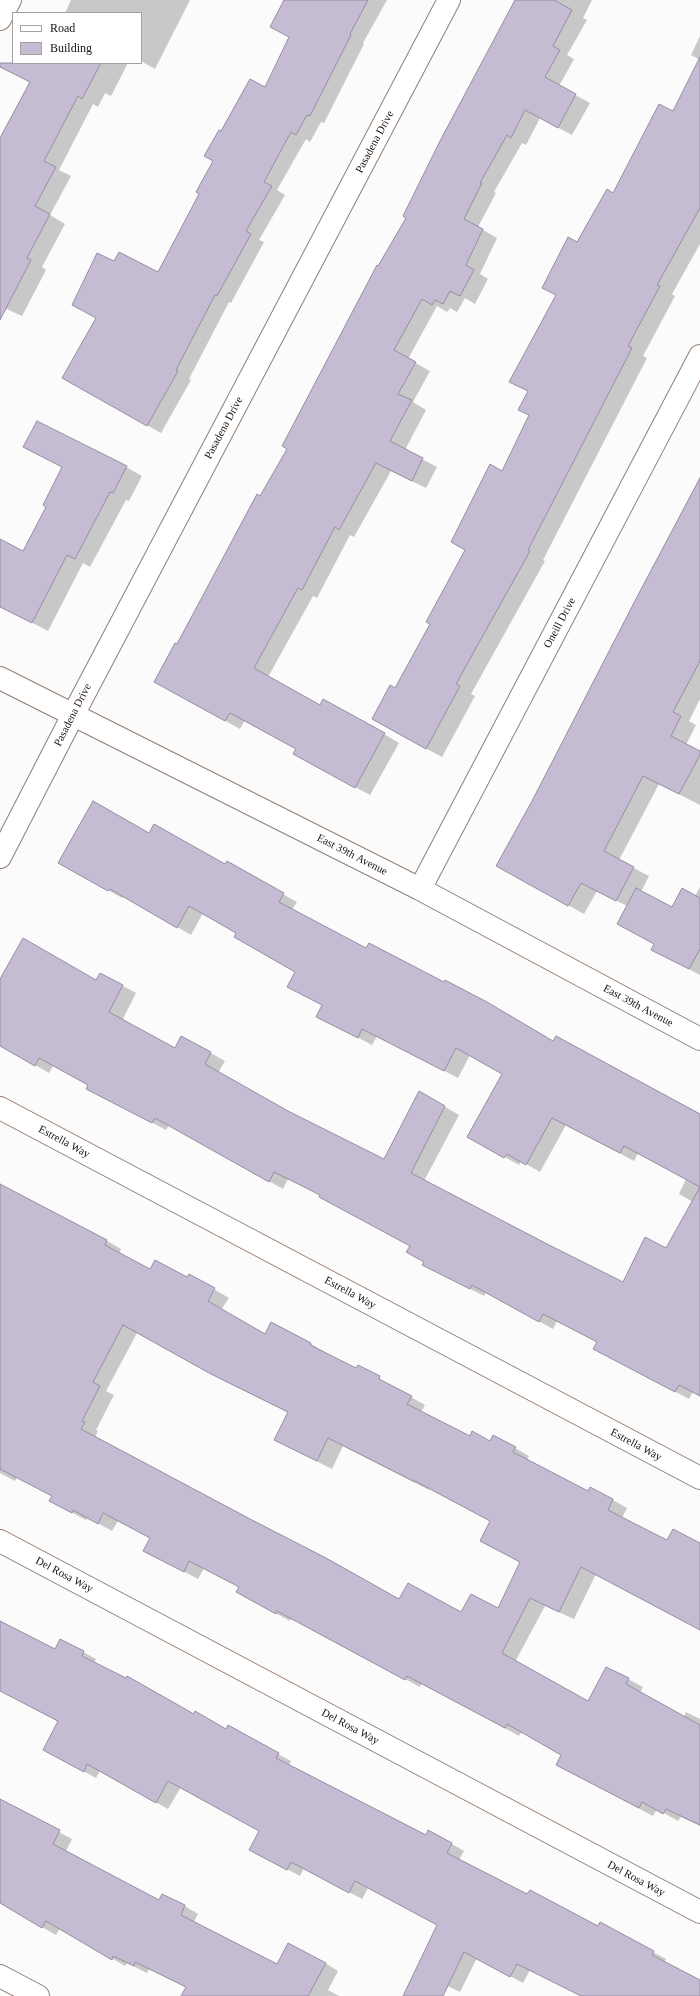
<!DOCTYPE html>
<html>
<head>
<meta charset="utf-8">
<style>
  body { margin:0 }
  #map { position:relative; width:700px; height:1996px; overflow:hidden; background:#fbfbfb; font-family:Georgia,serif }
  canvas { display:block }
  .legend { position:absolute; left:12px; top:12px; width:130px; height:52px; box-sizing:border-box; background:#fff; border:1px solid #a4a19e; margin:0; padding:5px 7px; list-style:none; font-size:12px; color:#1b130d }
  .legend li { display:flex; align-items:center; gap:8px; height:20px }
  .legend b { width:20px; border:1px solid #a4a19e }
</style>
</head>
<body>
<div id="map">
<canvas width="700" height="1996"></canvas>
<ul class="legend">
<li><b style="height:5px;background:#fff"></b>Road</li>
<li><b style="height:11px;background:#c5bbd3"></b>Building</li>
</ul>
</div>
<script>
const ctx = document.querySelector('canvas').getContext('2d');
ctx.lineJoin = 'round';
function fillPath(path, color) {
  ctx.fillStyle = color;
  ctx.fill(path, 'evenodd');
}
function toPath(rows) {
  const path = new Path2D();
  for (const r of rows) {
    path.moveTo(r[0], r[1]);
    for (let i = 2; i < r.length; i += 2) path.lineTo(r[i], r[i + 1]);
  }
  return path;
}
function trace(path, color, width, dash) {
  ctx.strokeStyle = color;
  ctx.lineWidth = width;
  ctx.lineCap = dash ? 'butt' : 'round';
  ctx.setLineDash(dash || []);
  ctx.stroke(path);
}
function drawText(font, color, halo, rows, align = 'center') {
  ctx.font = font + ' Georgia,serif';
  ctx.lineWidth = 3;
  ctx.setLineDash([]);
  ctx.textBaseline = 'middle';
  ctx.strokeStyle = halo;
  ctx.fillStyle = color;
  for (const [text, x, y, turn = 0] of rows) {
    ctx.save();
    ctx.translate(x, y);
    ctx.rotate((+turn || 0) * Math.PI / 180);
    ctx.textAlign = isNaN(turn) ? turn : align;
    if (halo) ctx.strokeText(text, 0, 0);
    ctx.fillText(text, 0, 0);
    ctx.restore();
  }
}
fillPath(toPath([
  [71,0,190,0,155,69,141,61,141,13,65,13],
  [302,0,387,0,363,43,364,44,324,123,321,122,310,142,306,139,277,190,285,195,259,240,264,242,231,303,229,302,189,379,191,380,161,433,63,378,97,318,114,262,158,273,200,194,214,161,221,133,265,89,290,37],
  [517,0,592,0,583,18,587,20,567,55,574,59,559,86,590,103,572,135,540,118,526,145,522,143,494,192,496,193,478,227,497,238,480,274,488,279,475,304,465,298,457,312,450,308,447,312,437,306,408,359,430,371,413,402,426,410,405,450,437,467,426,488,391,471,354,537,350,535,317,598,313,596,268,677,321,706,384,734,399,743,370,795,309,762,297,749,245,720,240,729,170,690,178,646,288,448,379,267,407,217],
  [700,36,700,244,672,294,675,296,643,356,647,358,543,560,545,561,471,694,475,696,442,757,388,728,396,690,432,623,530,416,520,410,529,392,511,381,557,295,578,243,673,112,700,60,691,55],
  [39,63,128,63,111,96,105,93,98,107,93,104,59,170,71,176,50,215,65,224,42,267,46,270,22,316,0,306,0,140],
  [25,447,126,467,142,476,129,501,126,500,90,567,83,563,48,631,0,606,0,548,23,552,47,507,63,468],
  [700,477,700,699,689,721,696,725,686,745,700,752,700,805,659,784,619,860,649,876,641,892,673,908,695,896,700,887,700,975,668,958,627,906,597,891,584,914,512,874,533,801],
  [150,834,226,866,227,863,297,902,292,910,367,949,700,1115,700,1395,693,1392,689,1399,608,1356,598,1342,557,1321,553,1329,486,1292,484,1296,437,1272,411,1246,321,1195,288,1179,283,1189,169,1125,166,1130,101,1096,89,1085,53,1066,49,1073,0,1045,0,981,97,982,123,986,136,993,122,1021,175,1049,181,1037,211,1053,225,1061,218,1073,288,1112,384,1160,419,1092,459,1115,424,1181,550,1247,624,1283,667,1249,693,1202,679,1194,686,1179,638,1153,634,1161,566,1125,540,1172,521,1161,519,1165,468,1136,504,1074,470,1055,458,1078,377,1036,372,1045,317,1016,323,1005,296,972,238,933,203,913,191,935,124,896,122,898,59,862],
  [0,1185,107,1241,121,1249,119,1254,150,1270,188,1278,190,1275,229,1298,221,1310,265,1335,271,1323,311,1344,325,1352,325,1353,357,1369,358,1367,425,1405,421,1412,470,1437,515,1448,529,1456,527,1461,588,1493,613,1500,627,1508,622,1518,668,1541,700,1544,700,1630,596,1574,574,1619,545,1606,515,1662,589,1703,607,1668,643,1687,640,1693,684,1717,686,1712,700,1719,700,1826,681,1817,678,1821,657,1809,653,1816,572,1773,563,1754,522,1731,519,1736,422,1683,420,1687,291,1619,290,1621,251,1600,240,1587,204,1568,198,1579,158,1558,151,1538,118,1521,112,1531,88,1518,86,1520,65,1509,53,1496,17,1477,15,1481,0,1473],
  [137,1333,224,1381,289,1413,276,1440,290,1448,332,1469,343,1446,429,1490,430,1488,491,1521,481,1541,521,1563,498,1610,462,1614,399,1600,95,1437,98,1431,96,1430,114,1395,106,1391],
  [0,1622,56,1650,61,1640,96,1659,94,1663,194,1715,278,1754,291,1761,289,1765,426,1836,429,1832,452,1844,464,1851,459,1860,528,1896,598,1927,600,1923,666,1959,664,1963,700,1981,700,1996,581,1996,530,1970,523,1983,477,1958,460,1992,429,1977,438,1925,368,1888,362,1899,304,1868,300,1876,262,1856,260,1831,181,1787,168,1809,100,1771,96,1778,44,1750,59,1722,0,1690],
  [0,1800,72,1839,66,1851,160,1901,162,1895,185,1906,198,1914,194,1922,278,1965,325,1963,338,1971,328,1990,339,1996,190,1996,186,1987,149,1969,147,1973,127,1963,125,1966,60,1928,56,1935,21,1915,0,1902]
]), '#0003');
const building = toPath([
  [284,0,368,0,350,34,351,35,310,116,307,115,296,135,291,132,264,182,272,186,246,231,251,234,217,296,215,295,176,370,178,371,147,426,62,378,96,318,72,305,97,253,114,261,119,252,158,272,199,194,196,192,213,161,204,156,219,130,221,131,250,79,265,87,289,37,270,27,284,0],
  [515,0,554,0,572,10,553,46,560,50,545,77,576,94,558,128,525,110,511,138,507,135,480,183,482,183,464,219,483,229,466,265,474,270,460,296,450,291,443,304,435,300,432,305,422,299,394,350,416,362,398,394,412,400,390,441,423,458,412,481,376,463,339,530,335,527,302,590,298,588,254,668,320,705,323,699,385,733,355,788,293,754,296,749,230,713,225,721,154,682,175,643,177,644,257,494,260,496,287,449,282,446,377,265,378,266,406,218,403,216,440,141,515,0],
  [700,57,700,208,657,285,660,286,628,346,632,348,528,550,530,551,456,684,460,686,426,749,372,719,390,685,395,688,430,624,426,622,465,550,451,542,490,464,502,471,529,415,518,410,528,391,509,382,556,295,542,288,568,237,577,242,607,189,613,193,659,104,673,111,700,57],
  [0,63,101,63,82,99,78,96,44,161,56,167,35,206,50,214,27,258,31,260,0,320,0,138,30,82,0,67,0,63],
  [37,421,127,466,113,493,110,492,75,559,67,555,32,623,0,607,0,539,23,551,46,507,43,505,62,467,23,447,37,421],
  [700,478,700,661,673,712,681,716,671,736,700,751,700,755,679,794,643,776,604,851,634,867,616,901,581,883,568,906,496,866,532,801,638,595,700,478],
  [93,801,149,833,154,824,225,864,227,861,284,893,279,902,366,948,369,943,444,982,445,980,487,1002,553,1041,556,1036,700,1114,700,1396,679,1385,675,1392,593,1349,597,1342,543,1314,539,1322,472,1285,470,1289,422,1265,424,1262,406,1252,410,1246,319,1197,320,1195,274,1172,269,1182,155,1118,152,1123,86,1089,88,1085,39,1058,35,1066,0,1046,0,979,23,938,96,980,100,973,123,985,109,1012,175,1048,181,1036,211,1052,205,1064,288,1111,384,1159,419,1091,445,1106,411,1173,551,1246,623,1282,645,1237,666,1248,700,1187,624,1146,620,1153,552,1118,526,1165,507,1154,504,1158,467,1137,502,1074,456,1048,444,1071,362,1029,358,1038,316,1017,322,1005,287,987,295,972,234,937,236,933,189,906,177,928,110,889,108,891,58,863,93,801],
  [636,888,672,907,682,888,700,898,700,949,689,969,651,950,654,944,617,924,636,888],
  [0,1184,107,1240,105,1245,150,1269,155,1260,187,1277,189,1274,215,1288,208,1301,265,1334,271,1322,311,1343,310,1345,356,1368,358,1365,380,1376,379,1379,412,1396,407,1404,470,1436,472,1431,490,1441,493,1435,516,1447,513,1452,588,1491,590,1487,613,1499,608,1510,655,1534,667,1540,673,1529,700,1543,700,1630,581,1567,559,1612,530,1598,502,1653,588,1701,606,1667,629,1678,626,1684,700,1725,700,1825,666,1809,663,1814,642,1802,639,1808,556,1765,561,1755,507,1724,505,1728,407,1676,405,1680,277,1611,276,1614,236,1592,239,1587,189,1561,184,1572,143,1551,150,1538,103,1513,98,1524,73,1510,72,1513,49,1501,52,1496,0,1469,0,1184],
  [123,1325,209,1373,288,1412,274,1440,317,1461,328,1438,415,1482,415,1481,490,1521,480,1541,520,1562,498,1608,471,1594,461,1612,408,1583,399,1599,326,1558,252,1520,81,1429,85,1422,82,1421,100,1386,93,1382,123,1325],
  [0,1621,55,1649,60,1639,84,1651,82,1656,126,1678,127,1676,194,1714,195,1711,226,1729,228,1725,279,1753,276,1758,426,1835,428,1830,452,1843,447,1853,492,1876,527,1894,530,1890,598,1926,600,1922,654,1951,652,1955,700,1980,700,1996,581,1996,517,1964,510,1977,464,1952,443,1996,403,1996,437,1925,355,1881,349,1893,291,1862,287,1870,249,1850,259,1831,168,1781,156,1803,87,1764,84,1772,43,1750,58,1721,0,1691,0,1621],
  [0,1799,60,1830,53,1844,159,1900,162,1894,185,1905,181,1915,277,1964,288,1943,326,1963,308,1996,181,1996,186,1987,135,1962,134,1966,113,1956,112,1960,46,1921,42,1928,0,1903,0,1799]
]);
fillPath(building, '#c5bbd3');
trace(building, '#968da3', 1);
const minor = toPath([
  [0,19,10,0],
  [0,678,420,889,700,1039],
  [0,857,73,715,449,0],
  [420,889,700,356],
  [0,1108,700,1478],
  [0,1541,700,1912],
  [0,1976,38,1996]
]);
trace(minor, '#947e70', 24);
trace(minor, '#fff', 22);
drawText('11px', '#1b130d', '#fff', [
  ["Pasadena Drive",375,142,-62],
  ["Pasadena Drive",224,428,-62],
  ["Oneill Drive",560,623,-62],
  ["Pasadena Drive",73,715,-63],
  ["East 39th Avenue",352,855,27],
  ["East 39th Avenue",638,1006,28],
  ["Estrella Way",64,1142,28],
  ["Estrella Way",350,1293,28],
  ["Estrella Way",636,1445,28],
  ["Del Rosa Way",64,1575,28],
  ["Del Rosa Way",350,1727,28],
  ["Del Rosa Way",636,1879,28]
]);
</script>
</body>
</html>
